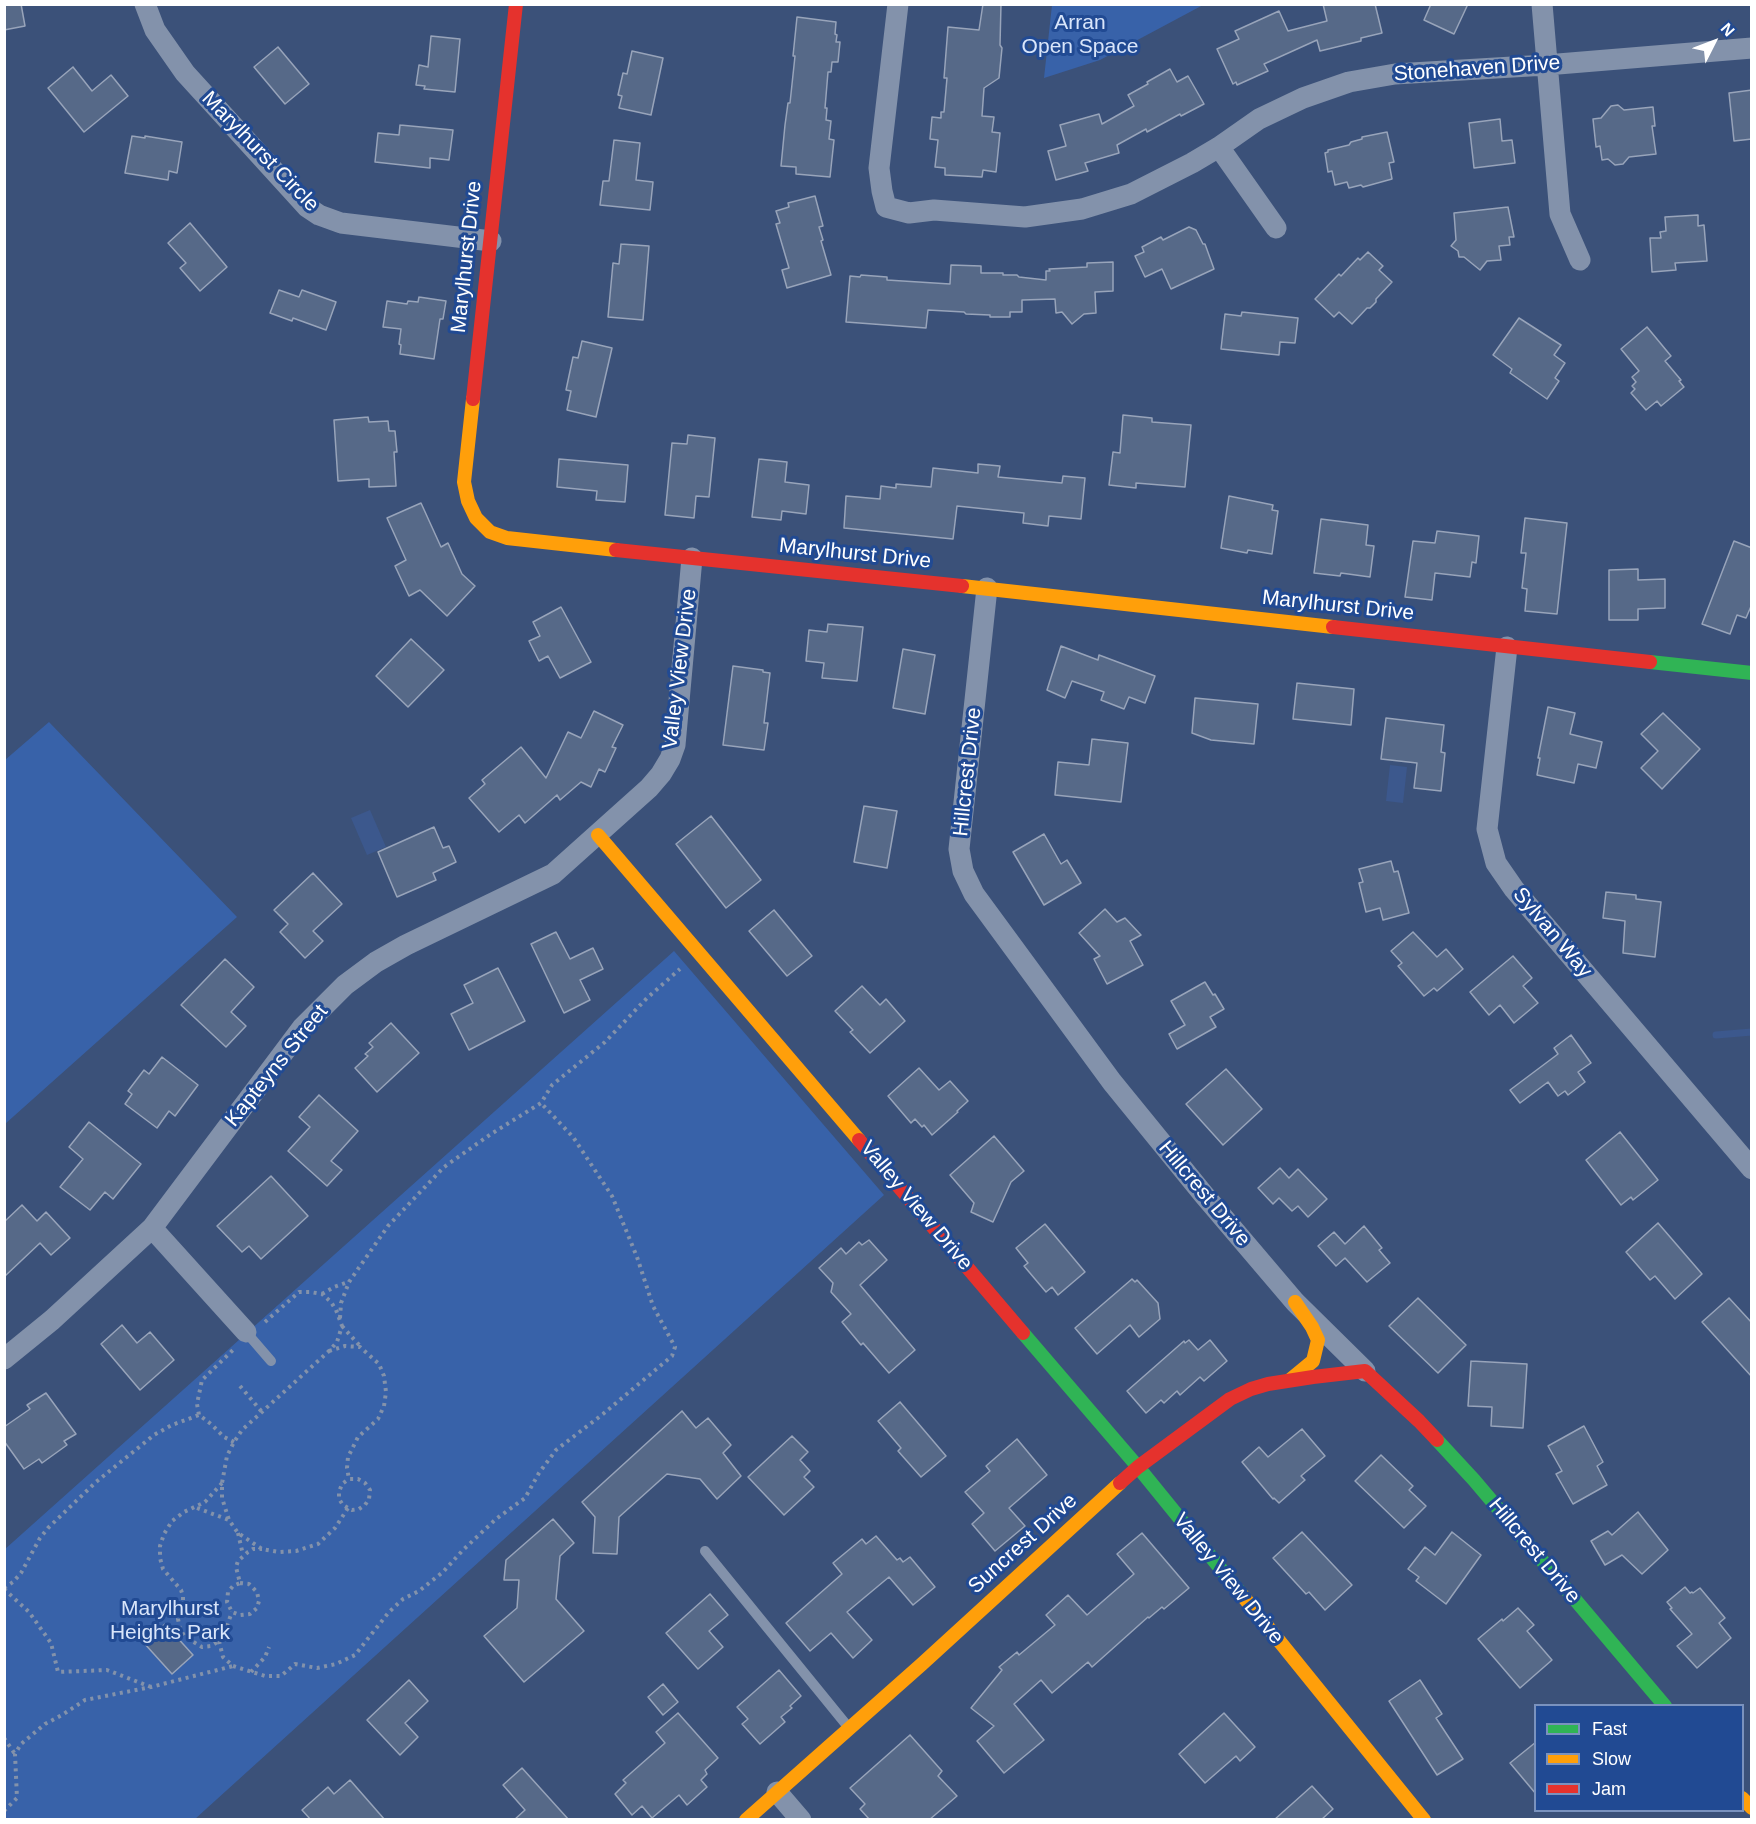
<!DOCTYPE html>
<html>
<head>
<meta charset="utf-8">
<style>
  body { margin:0 }
  #map { position:relative; width:1756px; height:1824px; overflow:hidden; background:#3b5179; font-family:Helvetica,sans-serif }
  canvas { display:block }
  .frame { position:absolute; inset:0; border:6px solid #fff; pointer-events:none }
  .legend { position:absolute; left:1534px; top:1704px; width:210px; height:108px; box-sizing:border-box; background:#214a93; border:2px solid #7a92be; margin:0; padding:8px 10px; list-style:none; font-size:18px; color:#fff }
  .legend li { display:flex; align-items:center; gap:12px; height:30px }
  .legend b { width:30px; border:2px solid #7a92be }
  .north { position:absolute; left:1684px; top:12px; width:60px; height:60px; -webkit-text-stroke:4px #214a93; paint-order:stroke; rotate:48deg; font-size:16px; font-weight:700; line-height:24px; text-align:center; color:#fff }
  .north::after { content:''; display:block; margin:auto; width:21px; height:27px; background:#fff; clip-path:polygon(50% 0,100% 100%,50% 72%,0 100%) }
</style>
</head>
<body>
<div id="map">
<canvas width="1756" height="1824"></canvas>
<div class="frame"></div>
<ul class="legend">
<li><b style="height:8px;background:#30b455"></b>Fast</li>
<li><b style="height:8px;background:#ff9f0a"></b>Slow</li>
<li><b style="height:8px;background:#e5322d"></b>Jam</li>
</ul>
<div class="north">N</div>
</div>
<script>
const ctx = document.querySelector('canvas').getContext('2d');
ctx.lineJoin = 'round';
function fillPath(path, color) {
  ctx.fillStyle = color;
  ctx.fill(path, 'evenodd');
}
function toPath(rows) {
  const path = new Path2D();
  for (const r of rows) {
    path.moveTo(r[0], r[1]);
    for (let i = 2; i < r.length; i += 2) path.lineTo(r[i], r[i + 1]);
  }
  return path;
}
function trace(path, color, width, dash) {
  ctx.strokeStyle = color;
  ctx.lineWidth = width;
  ctx.lineCap = dash ? 'butt' : 'round';
  ctx.setLineDash(dash || []);
  ctx.stroke(path);
}
function drawText(font, color, halo, rows, align = 'center') {
  ctx.font = font + ' Helvetica,sans-serif';
  ctx.lineWidth = 6;
  ctx.setLineDash([]);
  ctx.textBaseline = 'middle';
  ctx.strokeStyle = halo;
  ctx.fillStyle = color;
  for (const [text, x, y, turn = 0] of rows) {
    ctx.save();
    ctx.translate(x, y);
    ctx.rotate((+turn || 0) * Math.PI / 180);
    ctx.textAlign = isNaN(turn) ? turn : align;
    if (halo) ctx.strokeText(text, 0, 0);
    ctx.fillText(text, 0, 0);
    ctx.restore();
  }
}
fillPath(toPath([
  [1052,5,1052,4,1203,5,1100,60,1044,78],
  [49,722,237,917,5,1124,5,760],
  [674,951,884,1195,195,1819,5,1819,4,1550]
]), '#3862a9');
fillPath(toPath([
  [1390,765,1407,767,1403,803,1386,801],
  [370,810,386,847,367,855,351,818]
]), '#3c588d');
trace(toPath([
  [1716,1035,1752,1032]
]), '#3c588d', 7);
const building = toPath([
  [4,4,21,4,25,26,4,30,4,4],
  [983,4,1001,4,1000,45,1002,48,999,78,984,88,982,116,994,117,992,132,1000,133,996,172,983,170,982,177,945,175,945,168,935,167,938,140,930,139,932,117,941,118,941,112,944,112,947,78,944,78,948,27,979,30,983,4],
  [1323,4,1375,4,1382,33,1361,38,1361,41,1320,51,1317,40,1264,64,1268,71,1237,85,1236,82,1233,84,1217,49,1239,39,1235,31,1279,11,1288,31,1327,21,1323,4],
  [1431,4,1468,4,1454,34,1424,20,1431,4],
  [797,17,836,22,835,34,837,35,836,42,840,42,838,62,832,62,831,72,828,72,825,108,827,108,826,120,831,121,829,139,834,140,830,177,796,174,796,167,781,166,785,125,788,103,790,103,795,56,793,56,797,17],
  [431,36,460,39,455,92,424,89,425,86,416,85,419,65,428,67,431,36],
  [278,47,309,84,285,104,254,67,278,47],
  [632,51,663,58,651,115,619,108,622,96,618,95,623,73,627,74,632,51],
  [73,67,92,91,111,75,128,96,84,132,48,88,73,67],
  [1170,69,1177,82,1188,76,1204,104,1181,116,1180,114,1147,132,1146,129,1117,145,1119,153,1085,163,1088,171,1056,180,1048,151,1066,146,1060,125,1099,114,1102,124,1134,106,1128,95,1148,84,1147,82,1170,69],
  [1752,90,1752,139,1734,141,1729,93,1752,90],
  [1618,105,1624,110,1653,107,1655,126,1652,126,1656,154,1629,157,1623,164,1615,165,1608,159,1602,160,1600,146,1596,147,1593,119,1601,118,1611,106,1618,105],
  [1500,119,1502,141,1512,140,1515,163,1474,168,1469,123,1500,119],
  [400,125,453,130,449,160,430,158,430,168,375,162,378,133,399,135,400,125],
  [1387,132,1394,162,1389,163,1392,179,1363,187,1361,185,1349,188,1347,182,1335,185,1332,171,1328,172,1325,153,1328,152,1328,150,1349,145,1351,142,1362,139,1362,137,1387,132],
  [132,136,145,138,145,136,182,142,177,173,169,171,168,180,125,173,132,136],
  [614,140,640,143,636,180,653,182,650,210,600,205,603,181,609,181,614,140],
  [815,196,823,226,819,227,823,240,821,241,831,275,787,288,782,270,789,268,776,224,780,223,776,211,789,207,788,203,815,196],
  [1508,207,1514,237,1509,237,1510,245,1499,246,1501,260,1487,261,1480,270,1464,257,1459,257,1458,251,1451,246,1456,240,1454,213,1508,207],
  [1698,215,1698,226,1704,225,1707,261,1675,263,1676,270,1652,272,1650,238,1661,238,1660,232,1666,231,1665,217,1698,215],
  [190,223,227,267,200,291,180,268,186,263,168,243,190,223],
  [1189,227,1196,230,1203,244,1205,244,1214,269,1171,289,1162,269,1145,277,1135,256,1144,252,1142,247,1161,237,1163,240,1189,227],
  [621,244,649,246,643,320,608,317,613,263,619,264,621,244],
  [1368,252,1383,266,1379,270,1392,282,1376,299,1376,302,1370,308,1367,308,1352,324,1339,312,1334,317,1315,299,1339,274,1341,276,1358,258,1360,260,1368,252],
  [1113,262,1113,291,1095,292,1096,313,1084,314,1072,324,1062,312,1056,313,1055,299,1022,300,1022,312,1010,312,1010,317,990,317,990,315,966,314,964,312,928,310,926,328,846,322,850,276,860,277,861,275,887,277,887,280,950,284,951,265,981,266,981,273,1003,273,1003,275,1017,275,1019,277,1046,280,1046,271,1050,271,1049,269,1087,267,1087,263,1113,262],
  [279,290,299,297,302,290,336,302,326,330,293,318,292,321,270,313,279,290],
  [419,297,446,301,443,319,440,319,434,359,400,354,401,345,399,344,401,329,383,327,387,301,407,304,408,301,418,302,419,297],
  [1242,312,1298,318,1295,343,1280,342,1279,355,1221,349,1225,314,1241,316,1242,312],
  [1519,318,1561,345,1554,355,1565,363,1555,378,1559,381,1547,399,1510,373,1512,369,1493,355,1519,318],
  [1647,327,1671,356,1665,361,1681,380,1679,381,1684,387,1661,406,1657,401,1646,410,1631,393,1635,389,1632,386,1636,382,1632,377,1639,371,1621,349,1647,327],
  [582,341,612,348,596,417,567,410,571,391,566,390,573,357,578,358,582,341],
  [1123,415,1152,418,1152,422,1191,425,1185,487,1136,483,1136,488,1109,485,1113,452,1120,453,1123,415],
  [368,417,369,422,388,421,389,431,395,431,397,452,394,452,396,486,369,487,369,479,338,481,334,420,368,417],
  [688,435,715,438,709,497,696,496,694,518,665,515,672,443,687,444,688,435],
  [559,459,628,465,625,502,596,500,597,491,557,487,559,459],
  [759,459,787,462,785,482,809,485,806,514,782,511,781,520,752,517,759,459],
  [978,464,1000,466,998,477,1062,483,1063,476,1085,478,1081,519,1049,516,1048,526,1023,523,1024,513,957,506,953,539,844,528,846,496,880,499,881,486,896,488,896,484,931,487,933,468,978,473,978,464],
  [1229,496,1273,505,1272,510,1278,511,1272,554,1248,550,1247,553,1221,548,1229,496],
  [421,503,441,547,448,543,462,574,475,586,447,616,420,590,409,596,395,566,406,560,387,518,421,503],
  [1525,518,1567,523,1557,614,1525,611,1527,589,1522,588,1526,553,1521,553,1525,518],
  [1321,519,1368,525,1366,545,1374,546,1370,577,1341,573,1340,576,1314,573,1321,519],
  [1437,531,1479,536,1476,563,1472,562,1470,577,1435,573,1432,600,1405,597,1413,541,1435,543,1437,531],
  [1734,541,1752,548,1752,604,1746,618,1737,615,1730,634,1702,624,1734,541],
  [1638,569,1638,580,1665,579,1665,608,1638,609,1638,620,1609,620,1609,570,1638,569],
  [561,607,591,662,560,678,548,656,539,661,529,641,540,636,533,622,561,607],
  [828,624,863,627,857,681,822,678,824,663,806,661,809,630,827,632,828,624],
  [411,639,444,670,408,707,376,676,411,639],
  [1061,646,1098,660,1099,655,1155,676,1145,703,1129,697,1124,709,1101,700,1104,692,1072,681,1065,698,1047,690,1061,646],
  [903,649,935,655,925,714,893,708,903,649],
  [733,666,763,670,763,672,770,673,764,723,768,723,764,750,723,745,733,666],
  [1297,683,1354,689,1351,725,1293,719,1297,683],
  [1195,698,1258,704,1254,744,1211,740,1192,733,1195,698],
  [1548,707,1575,713,1570,734,1602,742,1596,768,1578,764,1574,783,1537,775,1540,758,1538,758,1548,707],
  [594,711,623,725,612,747,616,748,605,772,599,769,591,787,581,782,560,800,557,795,525,823,519,815,499,832,469,798,485,784,482,780,521,747,546,778,568,732,581,738,594,711],
  [1663,713,1700,749,1662,789,1641,768,1658,751,1641,734,1663,713],
  [1386,718,1444,725,1441,752,1445,753,1441,791,1414,788,1417,763,1381,759,1386,718],
  [1092,739,1128,743,1121,802,1055,795,1058,762,1089,765,1092,739],
  [864,806,897,811,887,868,854,862,864,806],
  [711,816,761,880,726,908,676,844,711,816],
  [434,827,443,848,449,846,456,862,433,873,436,880,397,897,378,852,434,827],
  [1044,834,1061,864,1067,860,1081,883,1044,905,1013,852,1044,834],
  [1391,861,1394,872,1398,871,1409,913,1383,920,1380,908,1366,912,1359,883,1363,882,1359,869,1391,861],
  [313,873,342,904,313,931,323,941,305,958,280,932,288,924,274,910,313,873],
  [1606,892,1636,895,1636,899,1661,902,1655,957,1623,953,1625,921,1603,918,1606,892],
  [1105,909,1117,922,1125,918,1141,935,1130,941,1143,965,1107,984,1094,959,1100,956,1079,933,1105,909],
  [774,910,812,956,787,976,749,931,774,910],
  [556,932,570,959,593,948,603,969,580,980,590,1000,564,1013,531,944,556,932],
  [1413,932,1437,957,1446,949,1463,969,1437,991,1434,988,1424,996,1398,966,1402,963,1391,951,1413,932],
  [1513,956,1532,978,1523,986,1538,1003,1514,1023,1500,1005,1489,1015,1470,992,1513,956],
  [225,959,254,987,231,1012,246,1026,226,1047,181,1005,225,959],
  [498,968,525,1021,469,1050,451,1014,473,1003,464,985,498,968],
  [1205,982,1213,995,1215,994,1224,1009,1210,1017,1216,1027,1177,1049,1169,1034,1185,1025,1171,1001,1205,982],
  [862,986,880,1005,886,999,905,1021,870,1053,850,1032,853,1030,835,1011,862,986],
  [391,1023,419,1053,377,1092,355,1068,368,1056,365,1054,373,1047,369,1043,391,1023],
  [1571,1035,1591,1063,1578,1072,1585,1082,1568,1095,1565,1091,1558,1096,1548,1082,1520,1103,1510,1090,1558,1054,1554,1048,1571,1035],
  [162,1057,198,1085,175,1116,169,1111,157,1128,125,1104,132,1094,128,1091,144,1070,149,1074,162,1057],
  [919,1068,939,1090,950,1081,968,1101,957,1111,958,1112,932,1135,924,1125,922,1127,915,1119,911,1123,888,1096,919,1068],
  [1226,1069,1262,1109,1223,1145,1186,1104,1226,1069],
  [319,1095,358,1131,331,1161,342,1170,327,1186,288,1151,310,1127,299,1117,319,1095],
  [89,1122,141,1164,113,1199,105,1192,90,1210,60,1187,83,1159,69,1147,89,1122],
  [1620,1132,1658,1180,1633,1200,1631,1197,1621,1205,1586,1160,1620,1132],
  [994,1136,1024,1171,1011,1182,993,1222,971,1212,974,1203,950,1175,994,1136],
  [1280,1168,1289,1178,1298,1169,1327,1199,1308,1217,1298,1206,1292,1211,1279,1198,1273,1204,1258,1188,1280,1168],
  [271,1176,308,1216,261,1259,249,1246,242,1252,217,1226,271,1176],
  [22,1205,37,1221,46,1212,70,1238,51,1255,40,1243,4,1277,4,1222,22,1205],
  [1658,1223,1702,1274,1675,1299,1655,1276,1650,1280,1626,1252,1658,1223],
  [1045,1224,1085,1272,1058,1295,1052,1287,1046,1292,1024,1266,1028,1263,1016,1248,1045,1224],
  [1364,1226,1382,1248,1379,1250,1390,1263,1367,1282,1345,1258,1336,1266,1318,1246,1334,1232,1345,1244,1364,1226],
  [869,1240,887,1260,860,1285,915,1350,889,1373,863,1343,861,1345,842,1322,851,1314,831,1292,833,1283,819,1268,841,1248,846,1254,859,1242,862,1245,869,1240],
  [1132,1279,1135,1282,1137,1280,1158,1303,1160,1319,1139,1337,1130,1325,1097,1354,1075,1328,1132,1279],
  [1418,1298,1466,1345,1438,1373,1389,1326,1418,1298],
  [1729,1298,1752,1323,1752,1377,1702,1322,1729,1298],
  [122,1325,137,1343,150,1332,174,1360,140,1390,101,1344,122,1325],
  [1189,1340,1198,1350,1210,1340,1227,1361,1204,1381,1200,1377,1180,1395,1177,1391,1164,1403,1161,1400,1146,1413,1127,1391,1184,1341,1185,1343,1189,1340],
  [1471,1361,1527,1364,1523,1428,1491,1426,1492,1407,1468,1406,1471,1361],
  [46,1393,76,1434,64,1441,67,1445,42,1463,39,1459,24,1469,4,1441,4,1427,30,1409,27,1405,46,1393],
  [900,1402,946,1456,921,1477,898,1451,901,1448,878,1421,900,1402],
  [682,1411,696,1428,708,1418,731,1445,723,1453,741,1476,717,1499,700,1479,667,1474,619,1517,617,1554,593,1553,595,1517,582,1502,682,1411],
  [1584,1426,1603,1462,1597,1466,1607,1485,1573,1504,1556,1474,1562,1471,1548,1446,1584,1426],
  [1302,1429,1325,1456,1301,1476,1305,1480,1279,1503,1274,1498,1273,1499,1242,1462,1259,1447,1268,1457,1302,1429],
  [792,1436,808,1452,800,1460,810,1471,804,1477,814,1487,784,1515,748,1477,792,1436],
  [1017,1439,1047,1475,1009,1508,1025,1526,995,1551,972,1524,984,1513,965,1492,990,1471,986,1466,1017,1439],
  [1381,1455,1413,1486,1409,1490,1426,1506,1404,1528,1355,1481,1381,1455],
  [1638,1512,1668,1550,1642,1574,1622,1555,1605,1565,1591,1541,1608,1531,1612,1535,1638,1512],
  [553,1519,574,1543,560,1556,556,1599,584,1631,524,1682,484,1636,517,1608,519,1580,504,1580,506,1560,553,1519],
  [1302,1532,1352,1585,1325,1610,1309,1592,1306,1594,1273,1558,1302,1532],
  [1452,1532,1481,1555,1446,1604,1416,1581,1419,1577,1408,1569,1425,1547,1435,1555,1452,1532],
  [1142,1533,1189,1588,1164,1609,1162,1607,1149,1618,1148,1617,1092,1667,1088,1662,1052,1693,1041,1680,1014,1704,1044,1740,1004,1773,977,1741,994,1726,971,1708,1002,1670,999,1667,1017,1652,1019,1655,1055,1625,1046,1615,1068,1595,1087,1615,1134,1574,1117,1554,1142,1533],
  [876,1536,897,1560,900,1558,903,1562,910,1557,935,1587,913,1605,889,1577,847,1612,872,1640,853,1658,831,1633,810,1651,786,1623,842,1574,833,1563,862,1539,866,1544,876,1536],
  [1685,1587,1690,1593,1692,1592,1693,1593,1700,1588,1725,1618,1719,1623,1731,1638,1697,1668,1677,1646,1692,1634,1670,1609,1672,1608,1667,1602,1685,1587],
  [710,1594,728,1615,709,1631,723,1647,698,1669,666,1633,710,1594],
  [1518,1608,1534,1625,1527,1631,1552,1660,1520,1688,1478,1639,1502,1619,1503,1621,1518,1608],
  [165,1624,193,1655,172,1674,144,1643,165,1624],
  [779,1670,801,1696,790,1706,792,1708,781,1717,785,1722,760,1744,742,1724,748,1719,737,1707,779,1670],
  [409,1680,428,1701,405,1723,418,1737,400,1755,367,1720,409,1680],
  [1420,1680,1442,1714,1436,1718,1463,1759,1437,1775,1389,1701,1420,1680],
  [663,1684,678,1702,663,1715,648,1697,663,1684],
  [678,1713,718,1758,705,1770,707,1774,701,1780,707,1787,687,1805,679,1795,652,1818,642,1806,632,1815,615,1794,626,1783,623,1780,665,1743,656,1732,678,1713],
  [1224,1713,1255,1747,1240,1761,1236,1756,1205,1783,1179,1754,1224,1713],
  [910,1735,942,1771,938,1776,957,1796,929,1820,870,1820,860,1809,865,1804,850,1788,910,1735],
  [1536,1742,1536,1794,1510,1763,1536,1742],
  [522,1768,569,1820,514,1820,525,1810,503,1785,522,1768],
  [350,1780,385,1820,311,1820,302,1810,328,1787,334,1794,350,1780],
  [1312,1786,1333,1809,1321,1820,1274,1820,1312,1786]
]);
fillPath(building, '#566988');
trace(building, '#98a4ba', 1.5);
trace(toPath([
  [322,1294,334,1287,348,1282],
  [340,1318,341,1303,349,1282,388,1226,425,1187,444,1167,491,1134,541,1103,552,1085,605,1042,647,998,680,969],
  [265,1322,299,1292,310,1292,322,1294,331,1302,336,1310,342,1326,337,1342,329,1351,242,1430,234,1442,227,1456,222,1483,222,1498,229,1520,238,1533,262,1549,279,1552,296,1551,318,1544,335,1528,348,1508],
  [342,1326,360,1346],
  [329,1351,345,1346,360,1347,379,1364,384,1376,386,1392,384,1406,378,1419,358,1437,348,1457,347,1468,349,1479,358,1479,365,1483,370,1490,369,1499,365,1505,359,1509,352,1510,348,1508,343,1505,339,1499,339,1492,342,1484,349,1479],
  [240,1386,262,1412],
  [234,1442,224,1437,211,1424,199,1415,197,1404,202,1380,234,1349],
  [222,1483,205,1502,184,1512,172,1521,164,1534,160,1546,160,1558,163,1569,181,1590,183,1596,183,1603,178,1619,180,1629,185,1637,202,1647,211,1646,219,1641,225,1631,232,1612],
  [197,1508,229,1520],
  [238,1533,243,1555],
  [240,1583,249,1584,257,1592,259,1601,257,1608,250,1614,240,1615,232,1612,227,1602,228,1592,233,1586,240,1583,236,1567,238,1561,248,1552,253,1549,262,1549],
  [4,1588,13,1582,21,1573,40,1538,48,1528,96,1482,154,1435,172,1425,199,1415],
  [4,1589,29,1612,51,1643,58,1672,107,1670,151,1687],
  [219,1641,223,1657,233,1666,265,1676,281,1676,295,1664,317,1668,336,1664,355,1655,389,1612,403,1599,419,1591,443,1572,463,1550,496,1519,525,1498,539,1473,556,1450,603,1414,672,1356,675,1347,653,1306,637,1257,612,1196,573,1137,541,1103],
  [251,1672,265,1657,269,1647],
  [4,1738,15,1754],
  [4,1811,17,1798,15,1754,21,1744,45,1724,62,1715,85,1700,151,1687,233,1666]
]), '#8392ab', 4, [3, 4.5]);
trace(toPath([
  [246,1332,271,1361],
  [705,1551,849,1728]
]), '#8392ab', 10);
trace(toPath([
  [145,4,155,30,185,73,307,207,319,215,341,223,491,241],
  [898,4,879,168,882,191,886,207,909,213,934,210,1025,217,1082,209,1131,194,1192,163,1219,147,1259,119,1303,98,1349,82,1395,74,1546,65,1752,48],
  [1542,4,1560,214,1580,260],
  [1219,147,1276,228],
  [987,588,959,849,963,871,974,894,1112,1082,1204,1195,1295,1302,1365,1371],
  [1507,647,1487,829,1496,863,1514,889,1752,1169],
  [152,1228,246,1332],
  [4,1359,52,1320,152,1228,302,1028,345,985,376,962,406,945,553,874,649,788,661,774,670,759,675,745,692,558],
  [777,1792,801,1820]
]), '#8392ab', 21);
trace(toPath([
  [1650,662,1752,673],
  [1023,1333,1138,1467,1242,1595],
  [1437,1440,1474,1480,1665,1706]
]), '#30b455', 14);
trace(toPath([
  [473,399,464,482,468,501,476,518,490,532,507,538,616,550],
  [962,586,1333,627],
  [598,835,859,1140],
  [1290,1380,1313,1361,1318,1340,1312,1327,1295,1302],
  [1242,1595,1424,1820],
  [1742,1798,1752,1808],
  [746,1820,922,1664,1120,1483]
]), '#ff9f0a', 14);
trace(toPath([
  [473,399,516,4],
  [616,550,962,586],
  [1333,627,1650,662],
  [859,1140,1023,1333],
  [1120,1483,1138,1467,1230,1399,1251,1389,1268,1384,1313,1377,1365,1371,1419,1421,1437,1440]
]), '#e5322d', 14);
drawText('21px', '#d9e5fa', '#214a93', [
  ["Arran",1080,23],
  ["Open Space",1080,47],
  ["Marylhurst",170,1609],
  ["Heights Park",170,1633]
]);
drawText('21px', '#fff', '#214a93', [
  ["Stonehaven Drive",1477,69,-4],
  ["Marylhurst Circle",260,152,46],
  ["Marylhurst Drive",467,257,-84],
  ["Marylhurst Drive",855,554,6],
  ["Marylhurst Drive",1338,606,6],
  ["Valley View Drive",680,669,-83],
  ["Hillcrest Drive",968,772,-84],
  ["Sylvan Way",1552,933,50],
  ["Kapteyns Street",277,1066,-51],
  ["Hillcrest Drive",1204,1194,50],
  ["Valley View Drive",916,1206,50],
  ["Suncrest Drive",1023,1544,-42],
  ["Hillcrest Drive",1534,1551,50],
  ["Valley View Drive",1228,1579,51]
]);
</script>
</body>
</html>
